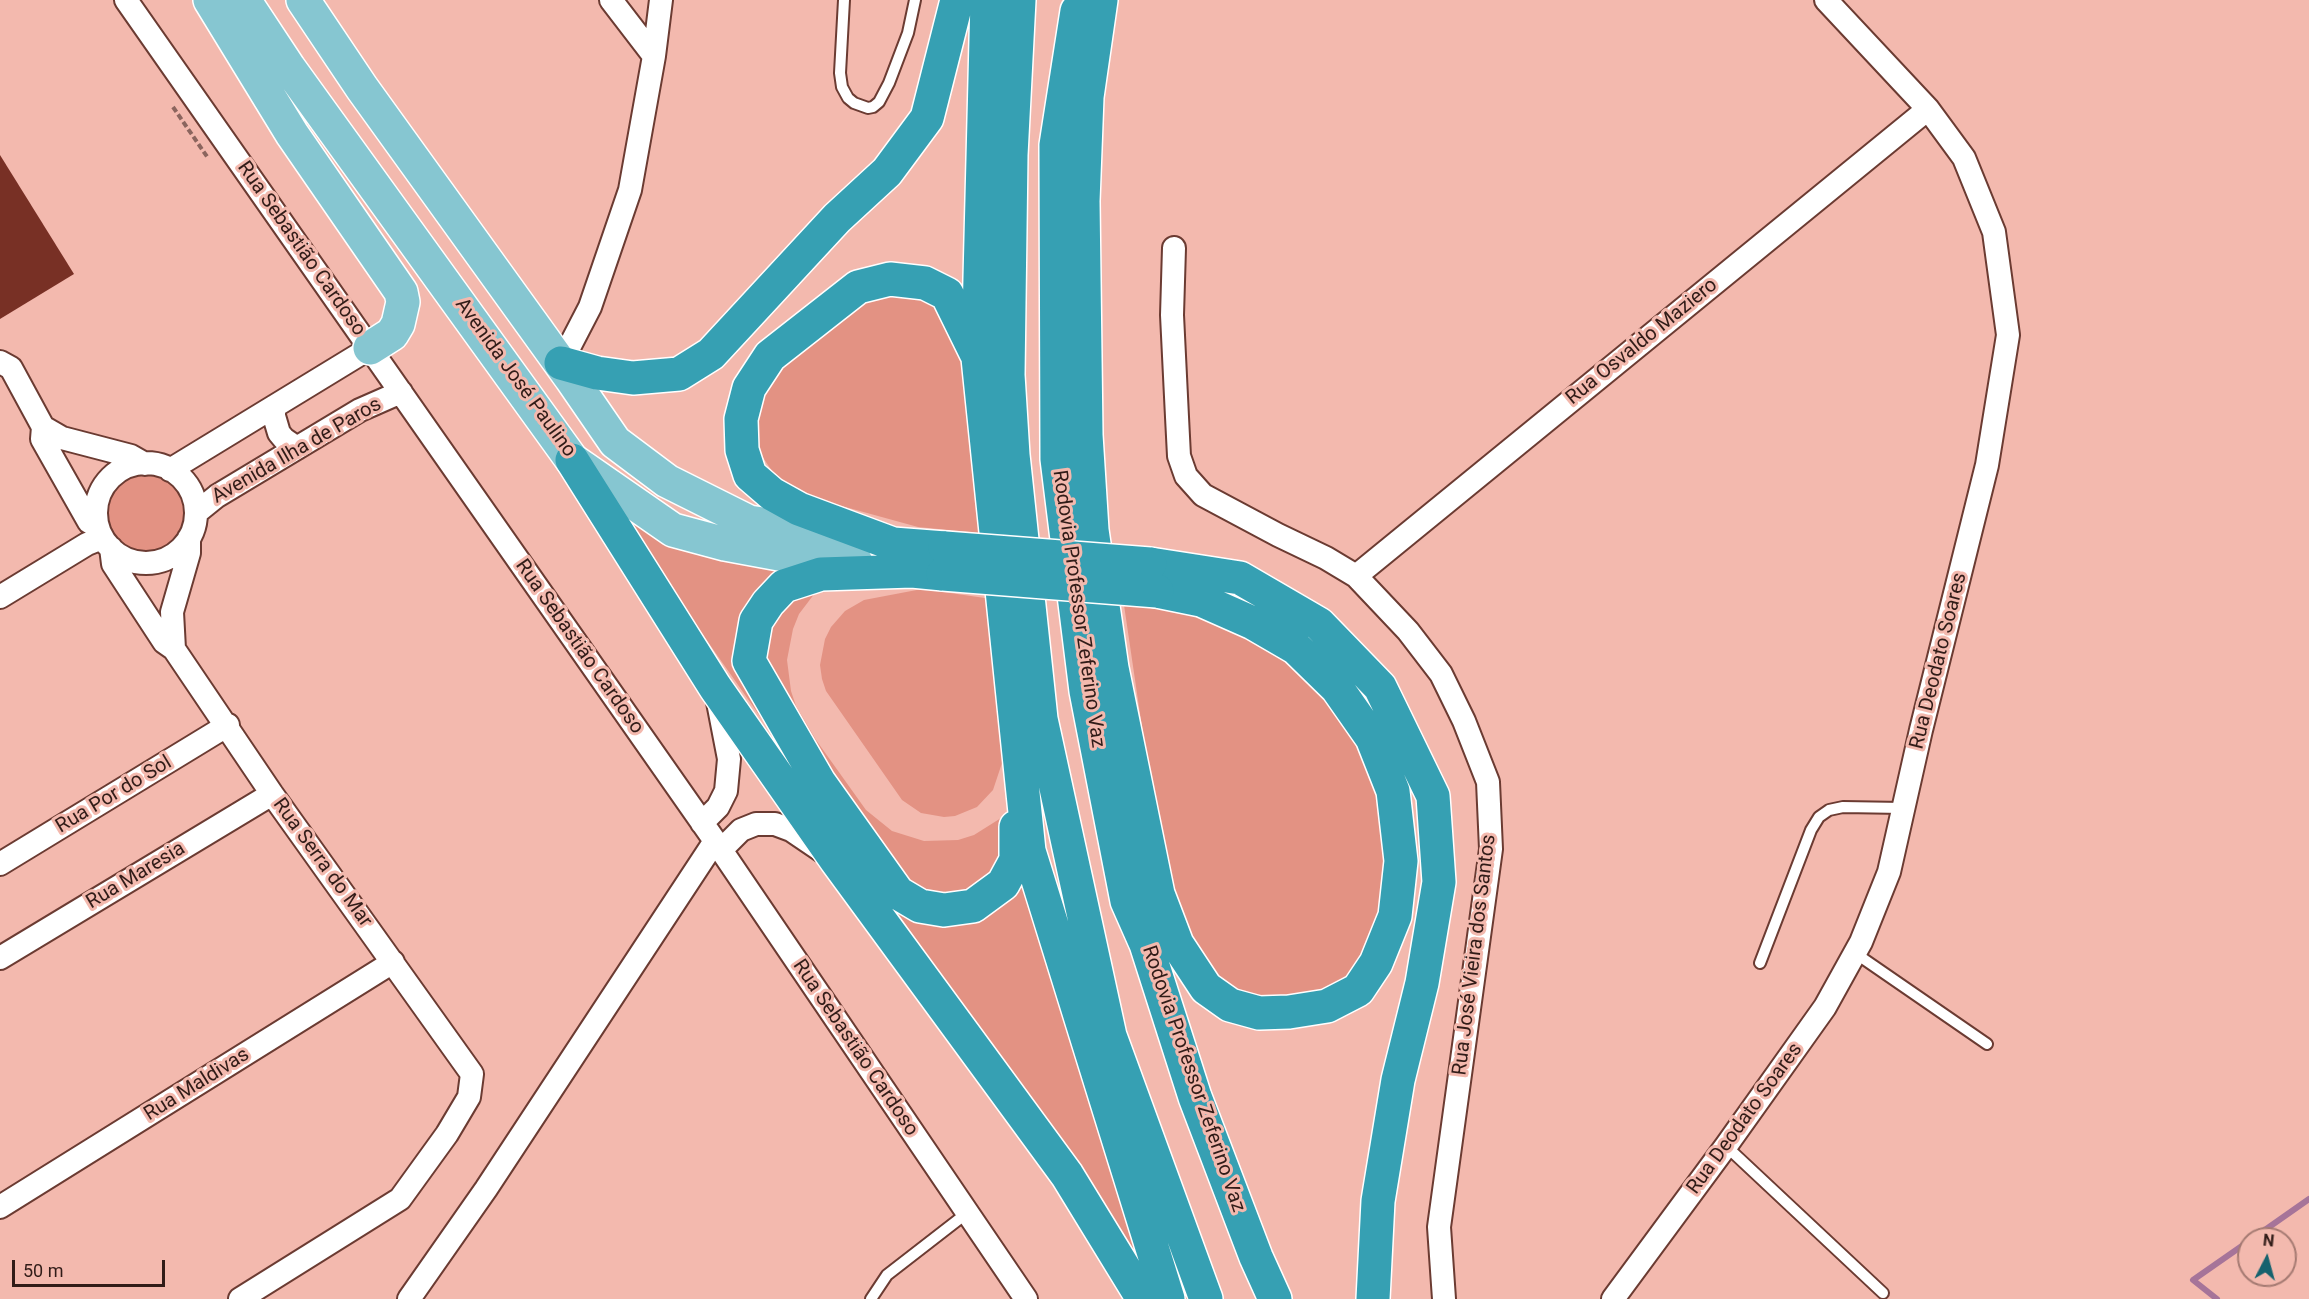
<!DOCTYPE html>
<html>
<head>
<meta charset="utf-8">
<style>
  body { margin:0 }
  #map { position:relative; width:2309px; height:1299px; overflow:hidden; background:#f3b9ae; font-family:Roboto,sans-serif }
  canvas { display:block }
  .north { position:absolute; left:2237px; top:1227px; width:60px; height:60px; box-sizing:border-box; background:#f3b9ae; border:2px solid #a57a72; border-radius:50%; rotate:6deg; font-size:16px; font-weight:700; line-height:24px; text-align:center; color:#311c18 }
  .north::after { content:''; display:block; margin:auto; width:21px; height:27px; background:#16626e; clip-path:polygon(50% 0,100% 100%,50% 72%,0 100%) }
  .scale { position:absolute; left:12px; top:1260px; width:153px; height:27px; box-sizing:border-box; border:3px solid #311c18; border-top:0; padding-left:8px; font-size:18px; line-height:21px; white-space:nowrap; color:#311c18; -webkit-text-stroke:4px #f3b9ae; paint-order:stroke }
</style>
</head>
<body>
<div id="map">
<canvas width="2309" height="1299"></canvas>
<div class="north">N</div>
<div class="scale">50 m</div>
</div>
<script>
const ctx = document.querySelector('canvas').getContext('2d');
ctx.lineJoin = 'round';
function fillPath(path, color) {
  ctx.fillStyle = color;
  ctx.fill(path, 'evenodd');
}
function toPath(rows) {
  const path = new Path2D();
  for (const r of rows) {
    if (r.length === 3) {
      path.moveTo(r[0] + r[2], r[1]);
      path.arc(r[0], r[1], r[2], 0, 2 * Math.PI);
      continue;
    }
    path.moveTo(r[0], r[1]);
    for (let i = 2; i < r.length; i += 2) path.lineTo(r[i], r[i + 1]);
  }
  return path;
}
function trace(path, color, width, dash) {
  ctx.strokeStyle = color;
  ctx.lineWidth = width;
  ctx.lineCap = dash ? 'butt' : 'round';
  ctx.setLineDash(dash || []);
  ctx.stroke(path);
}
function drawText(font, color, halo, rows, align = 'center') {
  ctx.font = font + ' Roboto,sans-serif';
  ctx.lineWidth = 6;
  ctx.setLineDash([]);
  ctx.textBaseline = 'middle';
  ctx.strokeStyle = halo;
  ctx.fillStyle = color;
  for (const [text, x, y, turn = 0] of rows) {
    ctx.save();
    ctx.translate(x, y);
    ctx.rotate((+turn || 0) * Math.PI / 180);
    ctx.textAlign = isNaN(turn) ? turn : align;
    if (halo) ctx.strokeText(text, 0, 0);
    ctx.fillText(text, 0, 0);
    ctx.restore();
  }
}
fillPath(toPath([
  [897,295,928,302,941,308,962,328,990,534,918,527,798,494,776,477,760,453,754,426,763,385,852,306,881,296],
  [146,513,39],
  [612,505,760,559,818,589,799,614,793,629,787,660,791,691,796,706,816,740,866,810,892,831,924,841,958,840,974,835,1001,818,1012,806,1027,777,1093,1034,1162,1229,1192,1299,1164,1299,1035,1109],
  [922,589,992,599,1011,736,993,790,977,807,955,816,944,817,921,813,902,800,826,691,822,679,820,665,825,639,831,627,845,611,864,600],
  [1124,605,1179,608,1283,652,1343,714,1379,793,1388,845,1382,918,1353,971,1324,991,1306,997,1255,998,1224,985,1188,951,1153,802]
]), '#e39283');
trace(toPath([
  [2252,1239,2309,1199],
  [2217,1299,2193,1280,2249,1241]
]), '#a67499', 6);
fillPath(toPath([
  [0,155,74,274,0,319]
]), '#783025');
const service = toPath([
  [844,0,840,73,842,87,848,98,854,103,868,108,873,107,879,102,889,83,908,33,915,0],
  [1855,953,1987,1044],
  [1760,963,1811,830,1819,817,1829,810,1843,807,1903,808],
  [1726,1146,1883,1293],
  [871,1299,887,1275,967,1213]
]);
const minor = toPath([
  [126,0,715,841,1026,1299],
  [611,0,654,56],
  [1174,248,1172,315,1177,417,1179,456,1186,476,1203,495,1278,535,1326,558,1356,576,1408,631,1441,674,1464,721,1488,782,1491,849,1439,1227,1444,1299],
  [0,362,11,368,43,427,42,439,89,522,97,526],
  [561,363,590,307,630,190,654,56,661,0],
  [274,407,274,416,279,433,284,439,297,448],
  [43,427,62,438,131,456,145,464],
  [146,513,50],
  [170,470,370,348],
  [196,513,217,496,360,410,401,392],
  [111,548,113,564,164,642,174,649,272,794,472,1074,469,1097,447,1134,400,1199,240,1299],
  [1356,576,1928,109],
  [0,597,87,544,102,538],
  [174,649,172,612,189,553,189,538],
  [702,823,718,807,726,791,729,759,717,697],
  [721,850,741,830,756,824,775,824,791,830,822,851],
  [0,864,228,725],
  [0,958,272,794],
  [0,1207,393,962],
  [409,1299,486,1189,715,841],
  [1613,1299,1726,1146,1825,1007,1861,942,1889,872,1921,730,1987,465,2008,335,1994,232,1964,158,1928,109,1826,0]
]);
const primary = toPath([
  [210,0,292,134,401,292,403,302,398,324,392,334,370,348],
  [244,0,289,68,572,460,673,530,725,544,790,556,857,564],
  [303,0,362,88,571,378,615,442,667,481,749,522,862,539]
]);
const motorway = toPath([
  [987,0,978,358,1029,851,1168,1299],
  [1019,0,1011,155,1008,375,1013,455,1041,719,1110,1036,1206,1299],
  [1101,0,1087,97,1083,201,1086,435,1092,530,1112,668,1158,894,1177,944,1206,988,1230,1005,1259,1013,1289,1012,1327,1006,1358,990,1376,963,1395,916,1401,861,1393,791,1372,738,1337,688,1296,648,1253,623,1201,600,1157,591],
  [1077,11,1056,145,1057,459,1086,691,1127,901,1146,944,1195,1097,1256,1257,1275,1299],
  [561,363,597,373,633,378,679,374,711,354,837,218,887,172,927,118,957,0],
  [572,460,715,687,836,860,1067,1175,1143,1299],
  [945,548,893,544,799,509,772,494,750,475,742,450,741,419,749,388,770,356,858,287,890,279,925,283,947,294,976,353],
  [1150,564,1240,578,1319,624,1380,687,1433,796,1439,882,1422,983,1398,1080,1378,1201,1373,1299],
  [943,574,912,571,821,574,784,586,768,603,756,621,749,661,819,782,898,893,920,906,944,910,973,906,1003,884,1016,860,1016,827]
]);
trace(service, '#6b3b32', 14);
trace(minor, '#6b3b32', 26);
trace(primary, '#fff', 36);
trace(motorway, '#fff', 36);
trace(toPath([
  [173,107,208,158]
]), '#8b655e', 4, [6, 3]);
trace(service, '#fff', 10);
trace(minor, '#fff', 22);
trace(primary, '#86c6d1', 33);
trace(motorway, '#36a0b3', 33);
const motorwayBridge = toPath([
  [945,548,1150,564],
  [943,574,1157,591]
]);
trace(motorwayBridge, '#fff', 36, []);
trace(motorwayBridge, '#36a0b3', 33);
drawText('20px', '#311c18', '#f3b9ae', [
  ["Rua Sebastião Cardoso",301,249,55],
  ["Rua Osvaldo Maziero",1642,342,-39],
  ["Avenida José Paulino",515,378,54],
  ["Avenida Ilha de Paros",297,451,-30],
  ["Rodovia Professor Zeferino Vaz",1078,609,82],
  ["Rua Sebastião Cardoso",579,647,55],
  ["Rua Deodato Soares",1939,661,-76],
  ["Rua Por do Sol",114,795,-31],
  ["Rua Serra do Mar",322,863,54],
  ["Rua Maresia",136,876,-31],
  ["Rua José Vieira dos Santos",1475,955,-83],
  ["Rua Sebastião Cardoso",855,1048,56],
  ["Rodovia Professor Zeferino Vaz",1193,1079,71],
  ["Rua Maldivas",197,1085,-32],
  ["Rua Deodato Soares",1745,1119,-54]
]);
</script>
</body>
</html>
